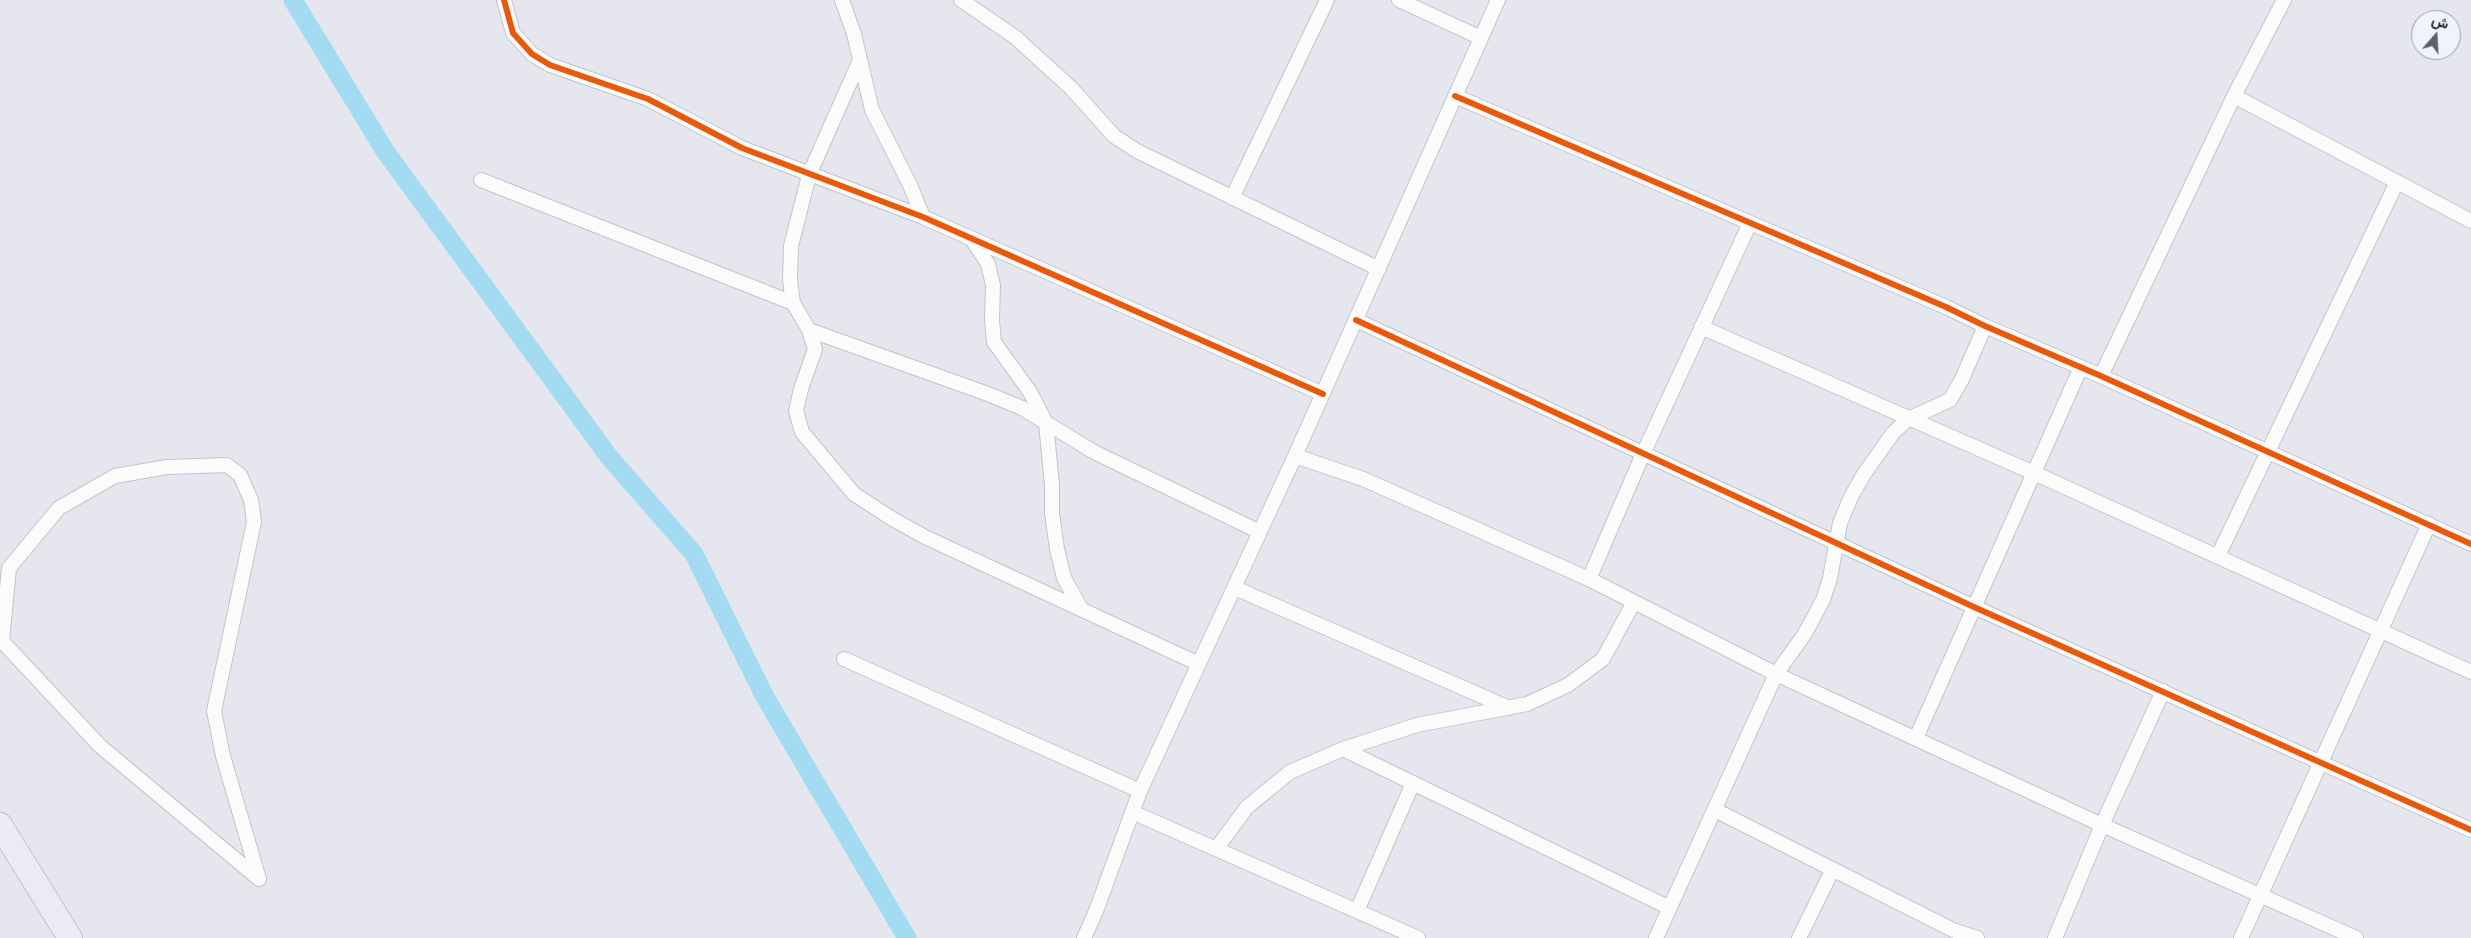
<!DOCTYPE html>
<html>
<head>
<meta charset="utf-8">
<style>
  body { margin:0 }
  #map { position:relative; width:2471px; height:938px; overflow:hidden; background:#e6e7ee; font-family:"Open Sans",Vazirmatn,sans-serif }
  canvas { display:block }
  .north { position:absolute; left:2411px; top:10px; width:50px; height:50px; box-sizing:border-box; background:#eff3fe; border:1px solid #999ca4; border-radius:50%; rotate:19deg; font-size:14px; font-weight:700; line-height:20px; text-align:center; color:#18191d }
  .north::after { content:''; display:block; margin:auto; width:18px; height:22px; background:#606166; clip-path:polygon(50% 0,100% 100%,50% 72%,0 100%) }
</style>
</head>
<body>
<div id="map">
<canvas width="2471" height="938"></canvas>
<div class="north">ش</div>
</div>
<script>
const ctx = document.querySelector('canvas').getContext('2d');
ctx.lineJoin = 'round';
function toPath(rows) {
  const path = new Path2D();
  for (const r of rows) {
    path.moveTo(r[0], r[1]);
    for (let i = 2; i < r.length; i += 2) path.lineTo(r[i], r[i + 1]);
  }
  return path;
}
function trace(path, color, width, dash) {
  ctx.strokeStyle = color;
  ctx.lineWidth = width;
  ctx.lineCap = dash ? 'butt' : 'round';
  ctx.setLineDash(dash || []);
  ctx.stroke(path);
}
trace(toPath([
  [293,0,385,151,610,458,694,554,765,697,907,938]
]), '#a3dbf2', 19);
const minor = toPath([
  [504,0,513,33,532,54,550,65,648,99,742,148,923,217,1323,394],
  [842,0,854,34,872,110,910,185,923,217],
  [961,0,1015,37,1071,88,1114,136,1137,151,1379,269],
  [1399,0,1481,38],
  [860,60,809,175,791,246,790,280,793,303,809,330,815,349,801,389,796,411,802,432,854,494,891,518,925,537,1199,664],
  [1455,96,1946,307,1985,326,2101,376,2471,544],
  [2234,96,2471,221],
  [481,180,793,303],
  [1232,198,1327,0],
  [971,238,988,264,993,285,992,320,994,342,1030,392,1046,423,1052,485,1052,513,1057,549,1064,578,1080,607],
  [1356,320,1974,607,2471,830],
  [1701,327,2034,473,2471,672],
  [809,330,988,394,1022,408,1094,452,1260,532],
  [2101,376,2234,96,2284,0],
  [1295,456,1363,479,1589,579,1776,674,2102,825,2356,938],
  [2218,556,2397,182],
  [1589,579,1643,454,1750,223],
  [1235,588,1509,708],
  [0,639,100,746,259,879],
  [2,641,9,568,59,508,115,476,167,467,227,465,240,475,251,500,254,522,214,711,223,756,259,879],
  [844,659,1140,791],
  [1916,738,2081,367],
  [1343,749,1670,908],
  [1715,810,1955,931,1977,938],
  [1132,812,1418,938],
  [1216,849,1247,807,1290,772,1343,749,1417,725,1527,704,1568,685,1603,659,1634,602],
  [1357,911,1413,783],
  [1084,938,1096,911,1140,791,1295,456,1498,0],
  [1656,938,1776,674,1804,635,1823,600,1830,578,1840,523,1851,497,1864,474,1893,433,1908,419,1950,400,1962,379,1985,326],
  [1799,938,1833,869],
  [2055,938,2102,825,2163,691],
  [2241,938,2429,524]
]);
const trunk = toPath([
  [0,825,70,938]
]);
trace(minor, '#c3c4c9', 16);
trace(trunk, '#c4c4c7', 26);
trace(minor, '#fbfbfc', 14);
trace(trunk, '#eceaf4', 24);
trace(toPath([
  [504,0,513,33,532,54,550,65,648,99,742,148,923,217,1323,394],
  [1455,96,1946,307,1985,326,2101,376,2471,544],
  [1356,320,1974,607,2471,830]
]), '#e8590c', 6);
</script>
</body>
</html>
